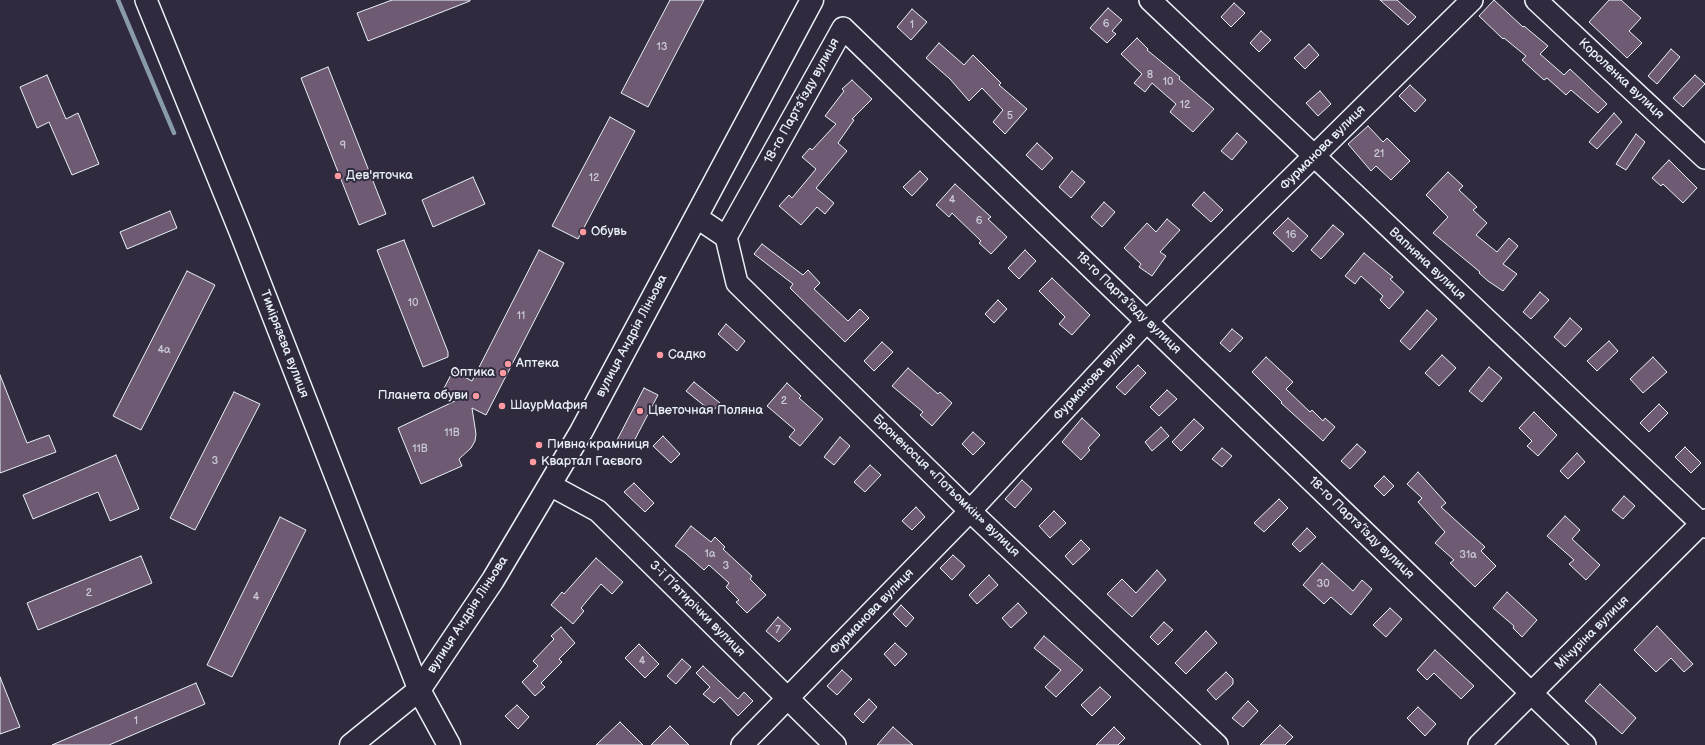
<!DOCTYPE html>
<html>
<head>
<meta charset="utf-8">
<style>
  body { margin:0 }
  canvas { display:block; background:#2f2a3d }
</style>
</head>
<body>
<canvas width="1705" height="745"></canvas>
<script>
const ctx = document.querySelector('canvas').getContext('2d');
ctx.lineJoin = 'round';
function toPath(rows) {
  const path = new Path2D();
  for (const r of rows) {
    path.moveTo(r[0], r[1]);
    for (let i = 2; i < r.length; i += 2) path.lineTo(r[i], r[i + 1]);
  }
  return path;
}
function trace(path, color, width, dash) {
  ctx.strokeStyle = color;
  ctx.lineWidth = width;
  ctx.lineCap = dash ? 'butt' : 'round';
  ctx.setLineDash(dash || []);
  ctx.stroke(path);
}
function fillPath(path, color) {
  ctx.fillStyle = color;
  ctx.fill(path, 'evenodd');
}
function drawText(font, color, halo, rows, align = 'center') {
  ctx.font = font + ' "Balsamiq Sans",sans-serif';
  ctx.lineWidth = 4;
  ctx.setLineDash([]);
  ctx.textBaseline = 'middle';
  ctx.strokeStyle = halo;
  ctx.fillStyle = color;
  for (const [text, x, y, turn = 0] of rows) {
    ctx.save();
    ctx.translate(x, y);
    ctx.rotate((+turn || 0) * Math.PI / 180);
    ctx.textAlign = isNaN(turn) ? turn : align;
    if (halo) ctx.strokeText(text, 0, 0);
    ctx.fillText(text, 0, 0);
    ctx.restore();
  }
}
trace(toPath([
  [118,0,174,133]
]), '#899ba9', 4.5);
const building = toPath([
  [392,0,470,0,470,1,368,41,357,13,392,0],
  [670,0,704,0,648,107,621,93,670,0],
  [1380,0,1397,0,1416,17,1408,25,1380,0],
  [1494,0,1523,27,1524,26,1548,46,1540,54,1564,75,1570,69,1607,104,1598,113,1571,90,1566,95,1547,78,1544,80,1522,60,1526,56,1504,38,1503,39,1479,16,1494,0],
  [1609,0,1621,0,1641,18,1629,31,1642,43,1627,58,1589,22,1609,0],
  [1234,3,1245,13,1231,27,1221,17,1234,3],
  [1108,8,1122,20,1112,31,1116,34,1107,43,1090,28,1108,8],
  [912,9,927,22,911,40,897,27,912,9],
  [1261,31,1271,40,1259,52,1250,43,1261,31],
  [1137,38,1148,49,1147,50,1180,77,1179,79,1214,109,1193,132,1170,112,1176,104,1152,83,1145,92,1134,83,1142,74,1121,54,1137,38],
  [939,43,964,65,973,55,1001,83,999,85,1027,109,1005,134,993,122,1003,110,982,88,969,101,950,79,926,58,939,43],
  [1309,44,1319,55,1305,69,1294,58,1309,44],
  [1671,49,1680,57,1657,84,1648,76,1671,49],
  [328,67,386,214,359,225,301,78,328,67],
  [47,75,66,119,78,113,99,164,72,175,49,122,37,128,20,87,47,75],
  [1695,75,1705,84,1683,107,1673,98,1695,75],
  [852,80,872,99,852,119,854,120,838,143,847,151,816,188,834,203,825,214,817,207,801,225,779,206,789,195,792,198,816,169,802,157,810,148,812,150,836,124,825,116,844,91,842,89,852,80],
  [1410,85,1426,100,1415,112,1399,96,1410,85],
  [1320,91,1331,104,1318,116,1306,103,1320,91],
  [1614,113,1622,122,1597,149,1589,142,1614,113],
  [610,117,635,131,578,239,552,226,610,117],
  [1368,126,1383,142,1387,138,1410,161,1391,180,1376,166,1371,171,1348,144,1368,126],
  [1237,133,1247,142,1232,160,1221,151,1237,133],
  [1636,134,1645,142,1626,170,1616,164,1636,134],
  [1037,143,1053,158,1042,170,1026,155,1037,143],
  [1669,160,1697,188,1683,203,1663,184,1661,186,1652,178,1669,160],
  [920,171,928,179,912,196,903,187,920,171],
  [1072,171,1085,182,1071,198,1059,187,1072,171],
  [1448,172,1463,186,1459,190,1477,207,1473,210,1487,223,1476,235,1497,252,1509,238,1518,246,1503,264,1517,274,1503,291,1488,281,1479,273,1480,272,1433,233,1448,217,1426,195,1448,172],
  [473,177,485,204,433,227,422,200,473,177],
  [955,184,991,217,988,219,1007,237,991,254,979,243,981,241,952,213,949,217,936,205,955,184],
  [1204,192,1223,210,1211,222,1192,205,1204,192],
  [1104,202,1115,212,1102,227,1091,217,1104,202],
  [170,211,177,228,127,249,120,232,170,211],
  [1288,218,1308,236,1293,252,1273,233,1288,218],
  [1167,219,1180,230,1160,252,1166,256,1152,276,1139,267,1141,264,1124,248,1147,223,1156,232,1167,219],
  [1333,225,1344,234,1321,259,1311,250,1333,225],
  [404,240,448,352,448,357,423,367,377,250,404,240],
  [762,244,803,275,808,270,820,283,814,289,848,321,860,309,869,318,845,342,790,288,793,284,754,254,762,244],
  [539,250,564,263,486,415,472,408,476,434,475,441,471,448,459,459,462,466,421,484,398,428,457,400,442,392,453,371,472,381,539,250],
  [1025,250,1036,261,1019,279,1008,268,1025,250],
  [1364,253,1393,277,1390,279,1404,292,1389,309,1380,300,1383,296,1361,276,1355,284,1345,276,1364,253],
  [187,271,215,285,141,430,113,416,187,271],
  [1052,278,1090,315,1072,335,1059,324,1065,317,1039,291,1052,278],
  [1540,292,1549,300,1531,319,1523,312,1540,292],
  [998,300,1007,309,994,323,985,314,998,300],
  [1427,310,1437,319,1410,350,1400,341,1427,310],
  [1570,318,1582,329,1565,347,1554,337,1570,318],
  [726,324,745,341,737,351,718,334,726,324],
  [1232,329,1243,338,1230,352,1220,343,1232,329],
  [1609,341,1618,351,1597,371,1587,361,1609,341],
  [882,342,893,352,874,371,864,361,882,342],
  [1442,355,1456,368,1439,386,1425,373,1442,355],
  [1266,357,1293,382,1286,389,1310,412,1312,410,1323,421,1325,418,1335,427,1323,441,1281,403,1282,402,1252,372,1266,357],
  [1653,357,1667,372,1643,393,1630,379,1653,357],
  [1138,365,1146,373,1125,395,1116,387,1138,365],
  [1489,367,1502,378,1482,402,1469,391,1489,367],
  [908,368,938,394,940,392,952,403,932,426,920,415,923,412,892,386,908,368],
  [0,375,27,443,49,435,56,452,0,473,0,375],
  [694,382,720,403,712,412,686,391,694,382],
  [787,383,801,396,799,398,823,419,800,446,789,437,795,430,767,406,787,383],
  [644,388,658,395,631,447,617,440,644,388],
  [1167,390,1177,399,1159,416,1150,407,1167,390],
  [234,392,260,404,195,530,170,518,234,392],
  [1659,404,1668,413,1649,432,1640,423,1659,404],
  [1534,412,1557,435,1538,456,1527,446,1532,441,1519,428,1534,412],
  [1082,418,1100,435,1088,448,1090,450,1081,460,1062,442,1082,418],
  [1194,419,1204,428,1181,451,1172,442,1194,419],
  [1161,427,1169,436,1152,451,1145,442,1161,427],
  [973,432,985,443,973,455,962,444,973,432],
  [663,436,680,454,671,463,653,446,663,436],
  [840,437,850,446,834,465,824,457,840,437],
  [1357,444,1366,452,1350,469,1341,461,1357,444],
  [1685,447,1701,463,1691,473,1675,457,1685,447],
  [1222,448,1232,456,1222,467,1212,459,1222,448],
  [1577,453,1585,462,1568,479,1560,471,1577,453],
  [116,455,139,509,110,521,98,492,33,519,23,495,116,455],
  [870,465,881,475,865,492,854,482,870,465],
  [1418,472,1446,503,1441,507,1485,547,1481,551,1496,566,1475,587,1450,563,1454,560,1435,543,1445,532,1418,502,1422,498,1407,484,1418,472],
  [1384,476,1394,486,1384,496,1374,486,1384,476],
  [1022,480,1032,489,1015,508,1005,499,1022,480],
  [634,483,654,503,645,512,624,492,634,483],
  [1624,496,1635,506,1623,519,1612,510,1624,496],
  [1279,499,1288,508,1264,532,1254,523,1279,499],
  [916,507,925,517,912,530,902,521,916,507],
  [1054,511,1066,523,1050,538,1039,526,1054,511],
  [1565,516,1580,530,1572,539,1600,565,1586,580,1569,564,1574,560,1547,536,1565,516],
  [280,517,306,530,232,677,207,665,280,517],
  [691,526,711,542,715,537,725,547,723,549,752,576,750,579,766,595,747,613,736,602,739,600,726,587,729,583,709,565,704,570,685,553,675,546,691,526],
  [1307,528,1316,537,1300,552,1292,544,1307,528],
  [1081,540,1090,549,1073,565,1065,556,1081,540],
  [953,555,965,566,952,580,940,568,953,555],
  [141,556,152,583,38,630,27,603,141,556],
  [596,558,623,582,612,594,601,584,581,608,584,611,573,624,551,605,562,592,564,594,596,558],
  [1322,563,1353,591,1362,580,1372,589,1351,615,1331,597,1324,604,1303,585,1322,563],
  [1157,570,1166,580,1132,617,1107,594,1122,579,1136,593,1157,570],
  [989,575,998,585,977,604,969,595,989,575],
  [1507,592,1537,620,1522,637,1513,628,1514,626,1493,608,1507,592],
  [1018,603,1027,613,1011,628,1002,618,1018,603],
  [901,605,914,618,906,627,893,614,901,605],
  [1390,608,1402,619,1386,637,1373,625,1390,608],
  [778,617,791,629,779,642,766,631,778,617],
  [1164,622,1173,630,1158,645,1150,637,1164,622],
  [1657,626,1693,664,1684,672,1671,658,1656,672,1634,650,1657,626],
  [561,627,575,643,559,659,562,662,541,683,545,687,535,696,522,682,538,666,533,661,554,639,551,636,561,627],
  [1206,631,1217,643,1186,674,1175,663,1206,631],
  [1044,636,1083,670,1056,697,1045,687,1061,670,1034,648,1044,636],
  [895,643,907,654,895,666,884,654,895,643],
  [639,644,659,664,645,678,625,658,639,644],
  [1435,650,1474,686,1461,699,1434,673,1427,680,1417,670,1435,650],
  [682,659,691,667,676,684,667,676,682,659],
  [703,666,738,699,744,692,753,701,738,716,720,697,714,703,703,694,710,687,696,673,703,666],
  [842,670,852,679,837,695,827,686,842,670],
  [1226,672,1233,679,1233,684,1216,700,1207,690,1226,672],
  [0,677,20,727,0,734,0,677],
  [196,683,205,704,109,745,52,745,196,683],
  [1600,684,1636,718,1622,734,1585,701,1600,684],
  [1100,687,1111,697,1092,716,1081,705,1100,687],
  [869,699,877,707,863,723,854,714,869,699],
  [1248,701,1258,711,1243,727,1232,718,1248,701],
  [517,705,529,717,518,729,505,716,517,705],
  [1418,707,1436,724,1425,736,1407,718,1418,707],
  [620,722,643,745,596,745,620,722],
  [1280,725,1293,737,1285,745,1260,745,1280,725],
  [670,726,689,745,651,745,670,726],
  [893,727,913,745,877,745,893,727],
  [1114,727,1125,738,1118,745,1096,745,1114,727]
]);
fillPath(building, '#6e5a72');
trace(building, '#e8f1f8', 1);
const minor = toPath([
  [146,0,241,234,419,690],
  [1150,0,1705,527],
  [1536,0,1705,158],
  [696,217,726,237,737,283,970,511,1217,745],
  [726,237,843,28,1585,745],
  [550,485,598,511,835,745],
  [742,745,970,511,1147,321,1472,0],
  [1479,745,1705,520]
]);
const major = toPath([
  [419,690,449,745],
  [351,745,419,690,493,580,581,432,812,0]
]);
trace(minor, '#e8f1f8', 24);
trace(major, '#e8f1f8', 25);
trace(minor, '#2f2a3d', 21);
trace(major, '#2f2a3d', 22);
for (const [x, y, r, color] of [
  [338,176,4,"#ff9aa2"],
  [583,232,4,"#ff9aa2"],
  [660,355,4,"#ff9aa2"],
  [508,364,4,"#ff9aa2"],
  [503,373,4,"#ff9aa2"],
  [476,396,4,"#ff9aa2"],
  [502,406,4,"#ff9aa2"],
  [640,411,4,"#ff9aa2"],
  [539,445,4,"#ff9aa2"],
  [533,462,4,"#ff9aa2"]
]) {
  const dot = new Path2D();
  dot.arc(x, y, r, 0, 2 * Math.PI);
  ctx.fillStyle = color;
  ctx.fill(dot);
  trace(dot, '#2f2a3d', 1.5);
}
drawText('11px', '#cacbd6', null, [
  ["6",1106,24],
  ["1",912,25],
  ["13",662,47],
  ["8",1150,75],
  ["10",1168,82],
  ["12",1185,105],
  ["5",1010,116],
  ["9",343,146],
  ["21",1379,154],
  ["12",594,178],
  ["4",952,200],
  ["6",979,221],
  ["16",1291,235],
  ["10",413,303],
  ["11",521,316],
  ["4а",164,350],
  ["2",784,401],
  ["11В",452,433],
  ["11В",420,449],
  ["3",215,461],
  ["1а",710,554],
  ["31а",1468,555],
  ["3",726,566],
  ["30",1323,584],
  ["2",89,593],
  ["4",256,597],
  ["7",778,630],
  ["4",642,661],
  ["1",136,721]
]);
drawText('13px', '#e8f1f8', '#2f2a3d', [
  ["Короленка вулиця",1621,79,43],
  ["18-го Партз’їзду вулиця",802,101,-61],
  ["Фурманова вулиця",1323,148,-45],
  ["Вапняна вулиця",1427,264,43],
  ["18-го Партз’їзду вулиця",1128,303,44],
  ["вулиця Андрія Ліньова",632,336,-62],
  ["Тимірязєва вулиця",284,344,69],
  ["Фурманова вулиця",1095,377,-47],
  ["Броненосця «Потьомкін» вулиця",946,486,44],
  ["18-го Партз’їзду вулиця",1361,528,44],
  ["3-ї П’ятирічки вулиця",697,609,45],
  ["Фурманова вулиця",872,612,-46],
  ["вулиця Андрія Ліньова",468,615,-57],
  ["Мічуріна вулиця",1592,633,-45]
]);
drawText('13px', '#e8f1f8', '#2f2a3d', [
  ["Дев'яточка",346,176],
  ["Обувь",591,232],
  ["Садко",668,355],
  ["Аптека",516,364],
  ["Оптика",495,373,"right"],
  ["Планета обуви",468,396,"right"],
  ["ШаурМафия",510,406],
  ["Цветочная Поляна",648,411],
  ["Пивна крамниця",547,445],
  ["Квартал Гаєвого",541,462]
], 'left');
</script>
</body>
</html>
